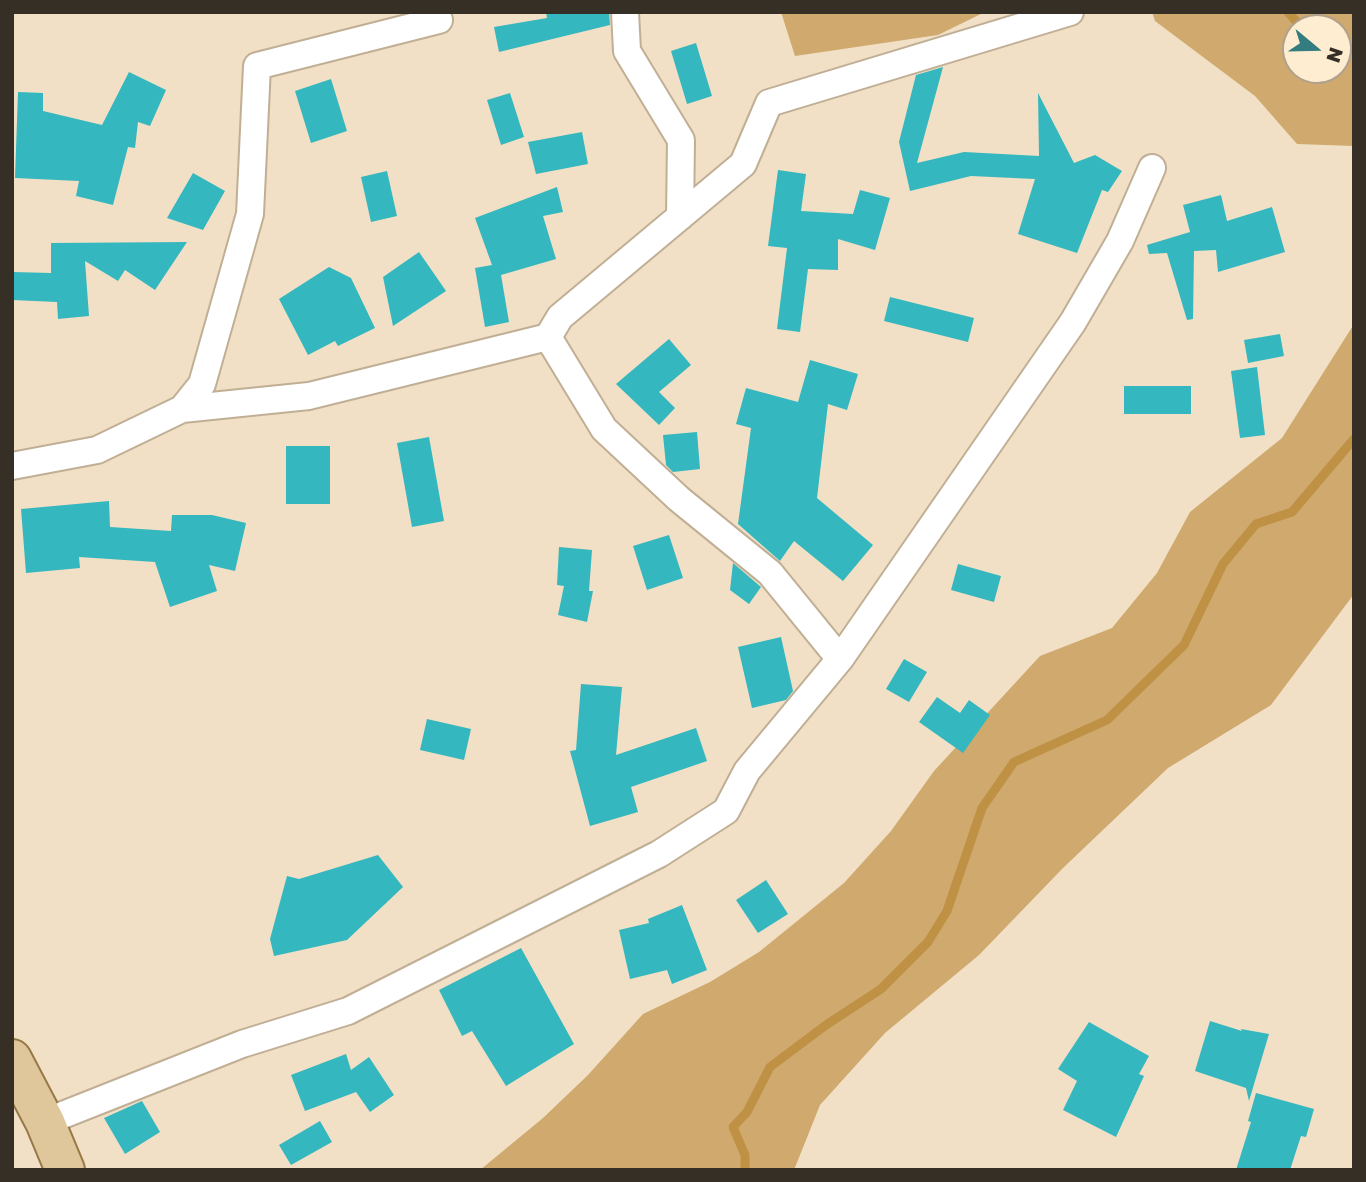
<!DOCTYPE html>
<html>
<head>
<meta charset="utf-8">
<style>
  body { margin:0 }
  #map { position:relative; width:1366px; height:1182px; overflow:hidden; background:#f1e0c5; font-family:"Golos Text",sans-serif }
  canvas { display:block }
  .frame { position:absolute; inset:0; border:14px solid #362f25; pointer-events:none }
  .north { position:absolute; left:1282px; top:14px; width:70px; height:70px; box-sizing:border-box; background:#ffedd2; border:2px solid #afa18d; border-radius:50%; rotate:109deg; font-size:19px; font-weight:700; line-height:28px; text-align:center; color:#362f25 }
  .north::after { content:''; display:block; margin:auto; width:24px; height:32px; background:#337c80; clip-path:polygon(50% 0,100% 100%,50% 72%,0 100%) }
</style>
</head>
<body>
<div id="map">
<canvas width="1366" height="1182"></canvas>
<div class="frame"></div>
<div class="north">N</div>
</div>
<script>
const ctx = document.querySelector('canvas').getContext('2d');
ctx.lineJoin = 'round';
function fillPath(path, color) {
  ctx.fillStyle = color;
  ctx.fill(path, 'evenodd');
}
function toPath(rows) {
  const path = new Path2D();
  for (const r of rows) {
    path.moveTo(r[0], r[1]);
    for (let i = 2; i < r.length; i += 2) path.lineTo(r[i], r[i + 1]);
  }
  return path;
}
function trace(path, color, width, dash) {
  ctx.strokeStyle = color;
  ctx.lineWidth = width;
  ctx.lineCap = dash ? 'butt' : 'round';
  ctx.setLineDash(dash || []);
  ctx.stroke(path);
}
fillPath(toPath([
  [781,12,985,12,938,35,795,56],
  [1152,12,1354,12,1354,146,1297,144,1255,96,1155,21],
  [1296,28,1338,28,1338,70,1296,70],
  [1354,324,1354,594,1271,705,1168,768,1063,868,979,955,885,1033,820,1105,794,1170,480,1170,543,1118,588,1075,643,1014,710,982,759,952,844,883,891,831,934,771,1040,656,1112,628,1157,573,1190,512,1282,438]
]), '#cfa96e');
trace(toPath([
  [1288,12,1302,28],
  [1338,50,1354,49],
  [745,1170,745,1155,733,1127,747,1112,770,1067,826,1025,881,989,928,942,947,911,982,808,1014,762,1107,720,1184,645,1223,564,1256,524,1292,512,1354,439]
]), '#bf9144', 9);
fillPath(toPath([
  [546,12,609,12,610,25,499,52,494,27,547,18],
  [696,43,712,96,687,104,671,51],
  [943,67,917,163,964,152,1039,156,1038,93,1074,163,1095,155,1122,171,1108,192,1102,190,1077,253,1018,234,1035,179,971,176,910,191,899,142,916,75],
  [129,72,166,90,150,126,138,122,135,148,128,147,113,205,76,196,79,181,15,178,18,92,43,93,43,111,102,125],
  [331,79,347,131,311,143,295,91],
  [510,93,524,137,501,145,487,100],
  [582,132,588,164,536,174,528,142],
  [778,170,806,174,801,211,853,214,860,190,890,198,875,250,838,239,838,270,808,269,800,332,777,329,787,248,768,246],
  [387,171,397,216,371,222,361,177],
  [193,173,225,191,203,230,167,218],
  [557,187,563,212,543,216,556,259,501,275,509,322,485,327,475,268,492,265,475,218],
  [1221,195,1227,221,1272,207,1285,252,1218,272,1216,250,1194,251,1193,319,1187,320,1167,253,1149,254,1147,245,1190,232,1183,205],
  [187,242,155,290,125,270,118,281,85,261,89,316,58,319,57,302,12,300,12,272,51,273,51,243],
  [419,252,446,291,393,326,383,277],
  [329,267,351,278,375,328,338,346,335,341,308,355,279,299],
  [890,297,974,318,968,342,884,321],
  [1280,334,1284,356,1248,363,1244,340],
  [669,339,691,365,659,392,675,408,659,425,616,384],
  [810,360,858,374,847,410,828,404,817,498,873,545,843,581,794,541,780,561,738,524,751,428,736,424,746,388,798,402],
  [1257,367,1265,435,1240,438,1231,371],
  [1124,386,1191,386,1191,414,1124,414],
  [697,432,700,469,673,472,666,465,663,435],
  [429,437,444,521,412,527,397,443],
  [286,446,330,446,330,504,286,504],
  [109,501,110,527,171,531,172,515,212,515,246,523,235,571,209,565,217,591,170,607,155,562,79,557,80,568,26,573,21,509],
  [669,535,683,578,647,590,633,546],
  [559,547,592,550,589,591,593,591,587,622,558,615,564,586,557,585],
  [733,563,761,587,749,604,730,590],
  [958,564,1001,576,994,602,951,590],
  [781,637,793,691,786,700,752,708,738,647],
  [904,659,927,672,909,702,886,689],
  [581,684,622,687,616,755,696,728,707,761,631,787,638,812,590,826,570,751,576,750],
  [937,697,960,713,969,700,990,715,963,753,919,722],
  [427,719,471,729,464,760,420,750],
  [378,855,403,887,347,940,274,956,270,939,287,876,299,879],
  [766,880,788,914,758,933,736,900],
  [682,905,707,970,672,984,667,970,630,979,619,930,649,923,648,919],
  [521,948,574,1044,506,1086,472,1031,462,1036,439,990],
  [1210,1021,1242,1031,1241,1029,1269,1034,1249,1101,1246,1088,1195,1071],
  [1089,1022,1149,1056,1139,1074,1144,1076,1116,1137,1063,1110,1077,1081,1058,1069],
  [346,1054,351,1070,369,1057,394,1095,370,1112,356,1092,305,1111,291,1075],
  [1256,1093,1314,1109,1306,1137,1301,1136,1290,1170,1236,1170,1251,1122,1248,1121],
  [142,1101,160,1132,125,1154,104,1118],
  [320,1121,332,1142,291,1165,279,1145]
]), '#34b7be');
const street = toPath([
  [625,12,627,51,681,140,680,217],
  [548,337,604,429,679,499,770,573,840,659,1073,322,1120,241,1152,168],
  [182,409,202,384,250,214,257,66,439,20],
  [12,466,97,450,182,409,309,396,548,337,560,317,743,164,769,103,1070,12],
  [45,1122,242,1044,348,1011,659,854,726,811,747,771,840,659]
]);
const primary = toPath([
  [12,1059,45,1122,65,1170]
]);
trace(street, '#c0af95', 30);
trace(primary, '#987847', 42);
trace(street, '#fff', 26);
trace(primary, '#e0c69b', 38);
</script>
</body>
</html>
